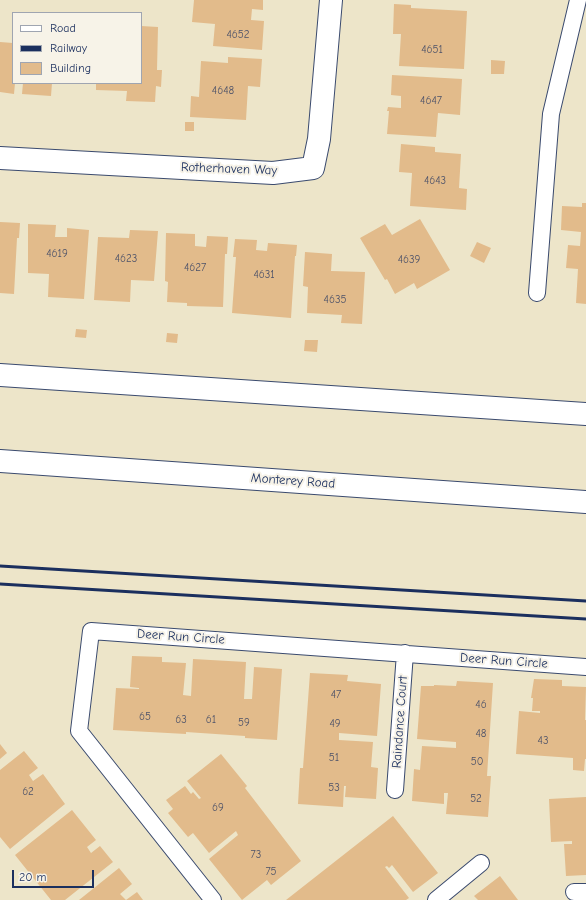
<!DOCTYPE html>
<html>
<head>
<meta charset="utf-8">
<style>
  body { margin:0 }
  #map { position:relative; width:586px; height:900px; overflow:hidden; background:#ede5c9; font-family:"Comic Neue",sans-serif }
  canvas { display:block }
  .legend { position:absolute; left:12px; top:12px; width:130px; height:72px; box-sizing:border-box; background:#f7f3e8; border:1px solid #9fa5b1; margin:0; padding:5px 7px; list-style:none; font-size:12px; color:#1b2f5e }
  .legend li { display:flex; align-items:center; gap:8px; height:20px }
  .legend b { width:20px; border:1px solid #9fa5b1 }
  .scale { position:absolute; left:12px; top:870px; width:82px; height:18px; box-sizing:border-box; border:2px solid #1b2f5e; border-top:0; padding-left:5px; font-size:12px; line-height:14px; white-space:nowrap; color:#1b2f5e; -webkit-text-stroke:3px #f7f3e8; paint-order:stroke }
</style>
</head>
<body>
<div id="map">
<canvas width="586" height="900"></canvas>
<ul class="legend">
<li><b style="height:5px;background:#fff"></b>Road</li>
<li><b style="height:5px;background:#1b2f5e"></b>Railway</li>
<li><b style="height:11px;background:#e2bb8b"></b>Building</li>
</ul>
<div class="scale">20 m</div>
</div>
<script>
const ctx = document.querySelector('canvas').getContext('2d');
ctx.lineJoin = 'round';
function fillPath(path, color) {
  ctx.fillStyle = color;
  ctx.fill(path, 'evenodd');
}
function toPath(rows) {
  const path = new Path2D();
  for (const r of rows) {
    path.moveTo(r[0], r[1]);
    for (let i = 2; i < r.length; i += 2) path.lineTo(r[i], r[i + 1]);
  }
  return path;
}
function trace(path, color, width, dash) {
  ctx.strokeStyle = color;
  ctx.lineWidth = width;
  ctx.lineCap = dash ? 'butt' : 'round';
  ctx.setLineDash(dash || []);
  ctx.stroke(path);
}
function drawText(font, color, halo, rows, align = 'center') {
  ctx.font = font + ' "Comic Neue",sans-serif';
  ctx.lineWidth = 4;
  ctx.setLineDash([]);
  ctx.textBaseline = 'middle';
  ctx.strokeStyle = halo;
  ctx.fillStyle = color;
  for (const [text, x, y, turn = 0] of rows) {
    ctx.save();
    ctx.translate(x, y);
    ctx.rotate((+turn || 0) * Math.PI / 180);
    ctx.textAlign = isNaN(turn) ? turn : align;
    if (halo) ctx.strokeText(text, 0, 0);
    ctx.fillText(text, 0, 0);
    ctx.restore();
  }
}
fillPath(toPath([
  [194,0,263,0,263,10,252,9,251,20,264,21,262,50,213,46,215,24,192,22],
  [394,4,411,5,411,8,467,11,464,69,399,66,401,34,393,34],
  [141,26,158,27,157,70,162,70,161,87,156,86,155,102,126,101,127,91,96,90,96,83,141,83],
  [0,42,13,43,13,83,15,83,14,94,0,92],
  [228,57,262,59,260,87,248,86,246,120,190,117,191,96,199,97,201,61,228,63],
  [491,60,505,61,504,74,491,74],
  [392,75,462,79,460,115,438,113,436,137,387,134,389,111,387,111,388,107,401,108,401,96,391,95],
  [23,83,52,83,51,96,22,94],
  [185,122,194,122,194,131,185,131],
  [401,144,435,147,435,152,461,154,459,188,467,189,466,210,410,206,412,173,399,172],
  [582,203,586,203,586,304,576,303,578,269,566,268,568,245,580,246,581,232,561,230,562,206,582,207],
  [420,219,450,270,417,289,414,283,395,294,387,279,385,280,360,238,385,224,392,235],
  [0,222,20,223,19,238,17,238,14,294,0,293],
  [28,224,56,225,55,237,67,237,67,228,89,230,84,299,48,297,49,274,28,273],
  [130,230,158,231,154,281,131,280,130,302,94,300,98,237,129,238],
  [166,233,195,234,195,246,206,247,207,236,228,237,227,254,225,254,223,307,187,306,187,303,167,302,168,282,165,281],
  [235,239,257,240,256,250,267,251,268,243,297,245,296,256,295,256,291,318,232,313,236,257,233,257],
  [477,242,491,248,484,263,470,256],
  [305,252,332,254,331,271,365,272,362,324,341,323,342,315,307,313,308,287,303,286],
  [76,329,87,330,86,338,75,337],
  [167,333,178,334,177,343,166,342],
  [305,340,318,340,317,352,304,351],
  [132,656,162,657,162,662,186,663,183,695,191,696,193,659,246,662,244,699,252,699,254,667,282,669,277,740,245,738,245,736,186,732,186,734,113,730,116,688,139,689,139,688,130,687],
  [310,673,348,675,347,681,381,684,377,736,339,733,339,740,373,742,371,767,378,768,376,799,345,797,346,786,344,786,343,807,298,804,300,768,303,768],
  [534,679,562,680,562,686,586,687,585,720,586,720,586,759,585,759,584,771,573,770,573,758,516,754,519,711,540,713,540,711,532,711,533,698,531,698],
  [457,681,493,683,487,776,491,776,488,817,446,814,448,793,444,793,444,804,412,801,414,769,420,770,422,746,456,748,456,742,417,739,421,686,434,686,434,685,456,686],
  [0,744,7,753,0,759],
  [24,751,38,768,29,775,33,781,43,774,65,804,10,849,0,837,0,770],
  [221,754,247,786,245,788,301,861,271,885,267,880,242,900,209,859,238,835,236,831,209,853,193,833,188,837,168,813,173,809,166,800,185,786,191,794,193,792,199,799,201,798,187,781],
  [586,797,586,875,566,876,564,844,572,844,572,841,551,842,549,799],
  [72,810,96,840,87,847,91,853,100,846,113,862,65,900,51,900,15,855],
  [393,816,438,873,413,892,392,865,389,868,387,866,385,867,409,898,406,900,286,900],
  [119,868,132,884,120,894,126,900,79,900],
  [500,876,518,900,478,900,474,896],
  [137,892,143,900,126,900]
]), '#e2bb8b');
const service = toPath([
  [537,293,551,114,578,0],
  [395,790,405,653],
  [574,892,586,892],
  [213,900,79,731,91,631,586,667],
  [436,900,481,863]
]);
const minor = toPath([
  [0,158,273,173,313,168,319,139,331,0]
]);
const primary = toPath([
  [0,375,586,414],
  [0,461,586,502]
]);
trace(service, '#3a4a6e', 18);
trace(minor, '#3a4a6e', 24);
trace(primary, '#3a4a6e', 24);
trace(service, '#fff', 16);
trace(minor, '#fff', 22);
trace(primary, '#fff', 22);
trace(toPath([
  [0,566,586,601],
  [0,584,586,619]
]), '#1b2f5e', 3);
drawText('11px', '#4d5269', null, [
  ["4652",238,35],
  ["4651",432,50],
  ["4648",223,91],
  ["4647",431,101],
  ["4643",435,181],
  ["4619",57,254],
  ["4623",126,259],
  ["4639",409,260],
  ["4627",195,268],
  ["4631",264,275],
  ["4635",335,300],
  ["47",336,695],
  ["46",481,705],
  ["65",145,717],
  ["63",181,720],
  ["61",211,720],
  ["59",244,723],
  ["49",335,724],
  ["48",481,734],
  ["43",543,741],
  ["51",334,758],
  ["50",477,762],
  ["53",334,788],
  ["62",28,792],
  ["52",476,799],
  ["69",218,808],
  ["73",256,855],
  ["75",271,872]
]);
drawText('13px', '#1b2f5e', '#f7f3e8', [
  ["Rotherhaven Way",229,169,2],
  ["Monterey Road",293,481,4],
  ["Deer Run Circle",181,637,4],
  ["Deer Run Circle",504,661,4],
  ["Raindance Court",400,722,-86]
]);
</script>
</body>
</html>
